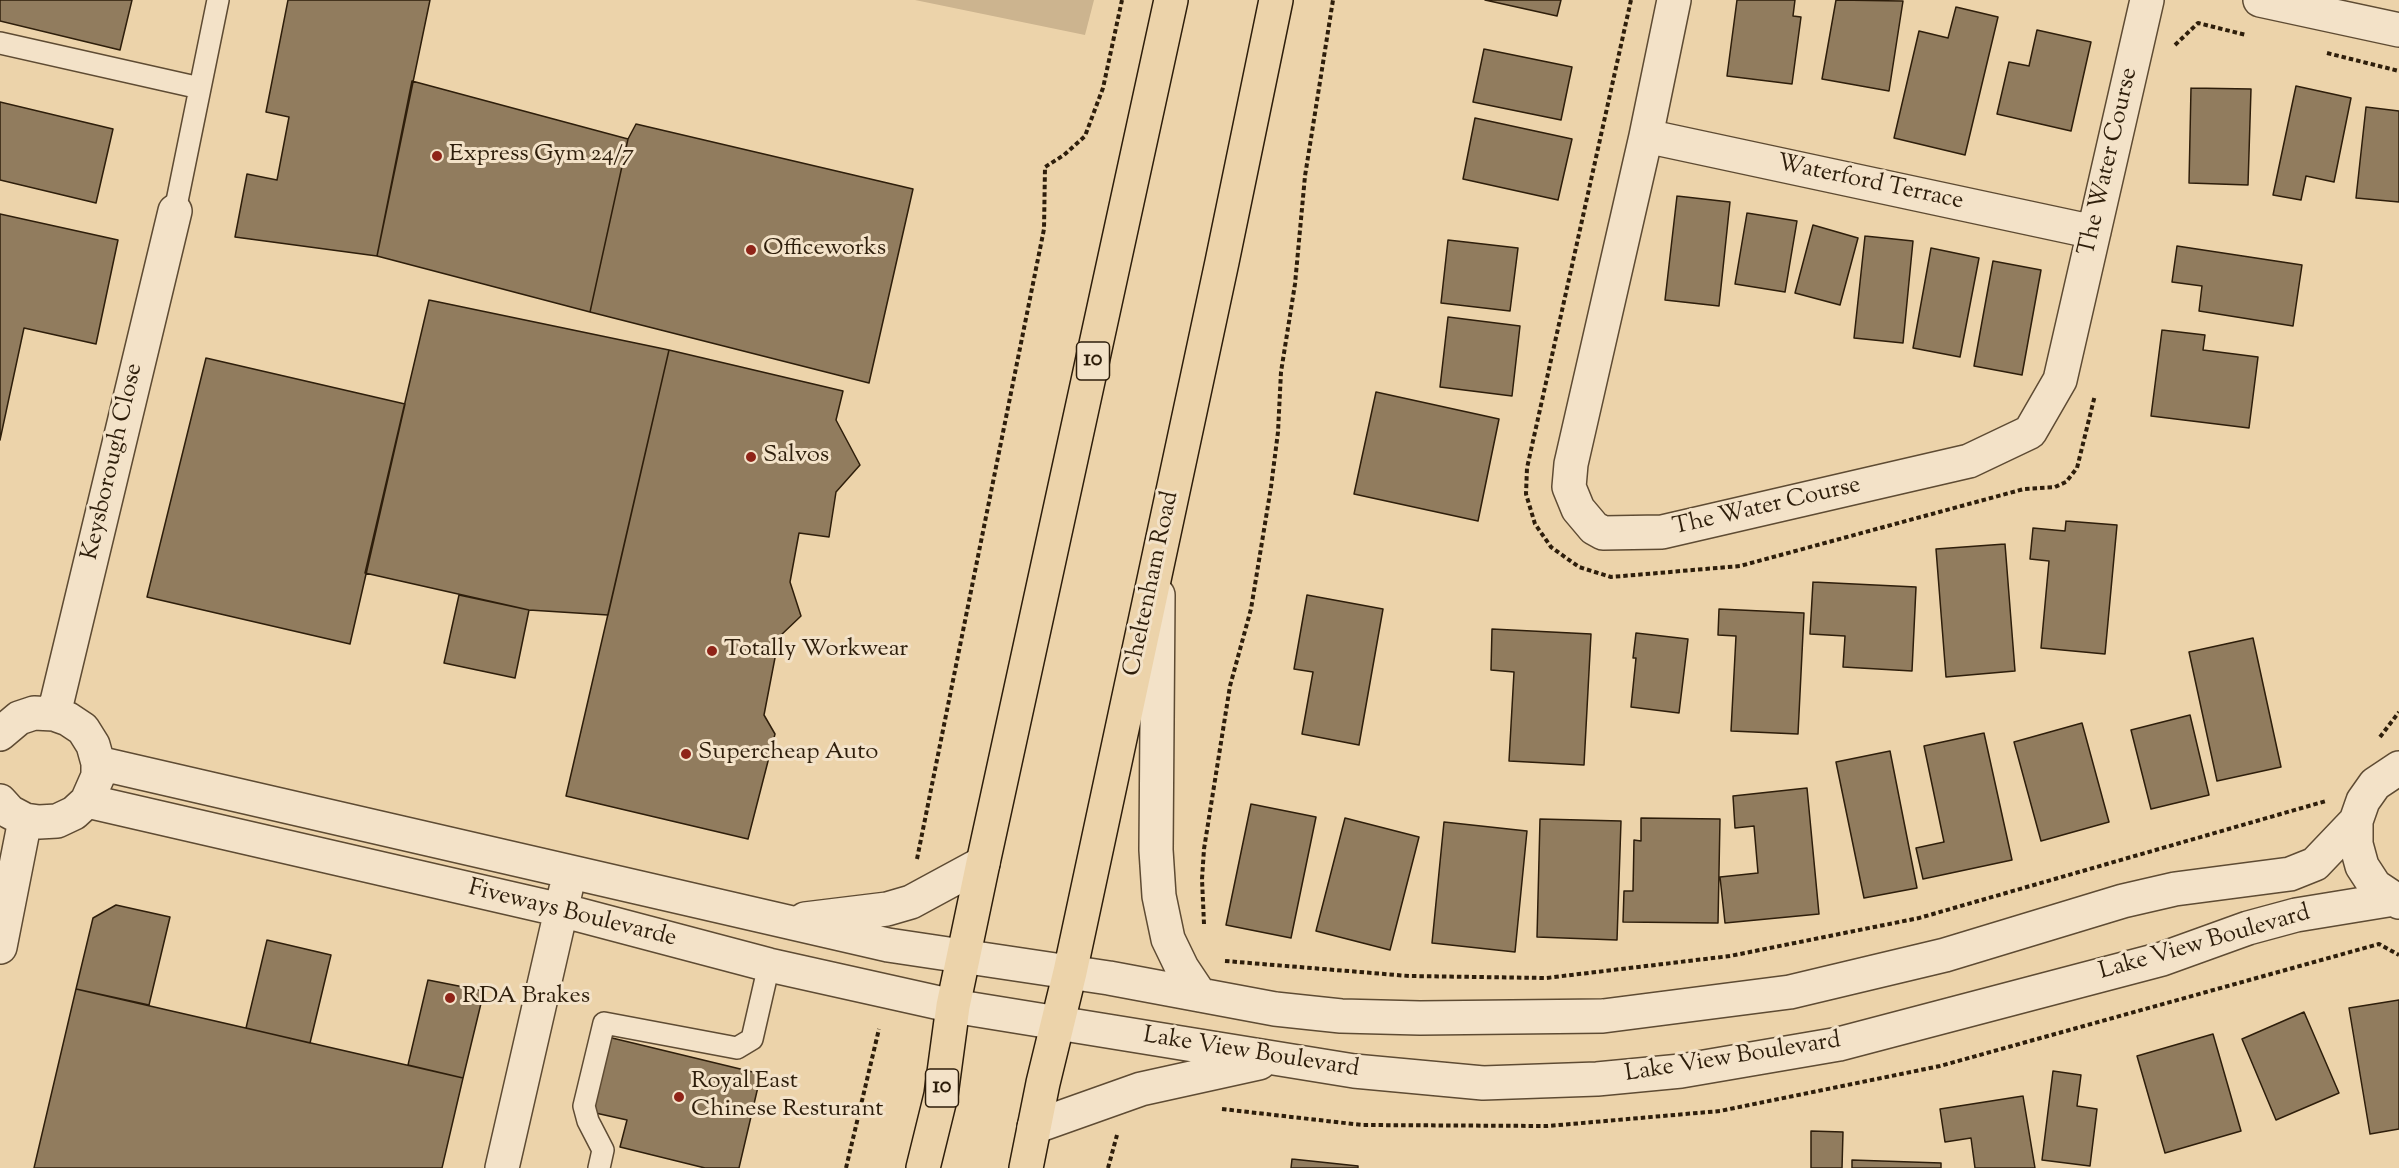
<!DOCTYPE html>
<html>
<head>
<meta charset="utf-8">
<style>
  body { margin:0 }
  canvas { display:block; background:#ecd3aa }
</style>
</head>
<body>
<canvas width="2399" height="1168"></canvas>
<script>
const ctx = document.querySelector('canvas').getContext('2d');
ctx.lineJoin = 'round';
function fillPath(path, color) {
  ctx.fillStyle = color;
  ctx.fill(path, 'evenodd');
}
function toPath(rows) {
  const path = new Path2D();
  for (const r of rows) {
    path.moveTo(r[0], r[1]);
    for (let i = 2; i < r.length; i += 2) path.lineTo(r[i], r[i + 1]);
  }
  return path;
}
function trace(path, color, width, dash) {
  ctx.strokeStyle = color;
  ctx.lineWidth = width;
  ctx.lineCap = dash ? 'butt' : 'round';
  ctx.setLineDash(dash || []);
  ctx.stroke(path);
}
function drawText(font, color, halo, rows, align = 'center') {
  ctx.font = font + ' "Sorts Mill Goudy",serif';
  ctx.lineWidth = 6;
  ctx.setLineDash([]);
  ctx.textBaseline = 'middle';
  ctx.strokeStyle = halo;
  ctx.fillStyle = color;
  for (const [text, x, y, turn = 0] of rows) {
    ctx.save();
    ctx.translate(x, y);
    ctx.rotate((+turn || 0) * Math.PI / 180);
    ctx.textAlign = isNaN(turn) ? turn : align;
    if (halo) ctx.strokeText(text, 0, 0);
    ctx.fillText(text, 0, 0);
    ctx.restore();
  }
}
fillPath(toPath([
  [915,0,1094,0,1085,35]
]), '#ccb48f');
const building = toPath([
  [0,0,132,0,120,50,0,21,0,0],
  [288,0,430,0,377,256,235,237,247,174,277,180,289,117,266,112,288,0],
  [1485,0,1561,0,1557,16,1485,0],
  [1737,0,1795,0,1793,16,1801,17,1792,84,1727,76,1737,0],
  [1836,0,1903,1,1889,91,1822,79,1836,0],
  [1956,7,1998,17,1965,155,1894,138,1919,31,1948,38,1956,7],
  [2037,30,2091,42,2071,131,1997,114,2009,62,2029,66,2037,30],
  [1484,49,1572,67,1561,120,1473,102,1484,49],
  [412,81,628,139,590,312,377,256,412,81],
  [2296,86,2351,98,2334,182,2306,176,2301,200,2273,195,2296,86],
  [2191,88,2251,89,2248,185,2189,183,2191,88],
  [0,102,113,129,96,203,0,180,0,102],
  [2366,107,2399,111,2399,202,2356,198,2366,107],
  [1475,118,1572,139,1558,200,1463,179,1475,118],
  [636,124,913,189,869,383,590,312,628,139,636,124],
  [1677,196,1730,202,1719,306,1665,300,1677,196],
  [1747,213,1797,221,1785,292,1735,284,1747,213],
  [0,214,118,240,96,344,24,328,0,440,0,214],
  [1813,225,1858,238,1840,305,1795,293,1813,225],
  [1865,236,1913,241,1903,343,1854,338,1865,236],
  [1448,240,1518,248,1510,311,1441,303,1448,240],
  [2177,246,2302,265,2293,326,2199,311,2202,286,2172,282,2177,246],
  [1931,248,1979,258,1960,357,1913,348,1931,248],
  [1993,261,2041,270,2022,375,1974,366,1993,261],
  [429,300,669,350,608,615,529,610,365,573,429,300],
  [1448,317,1520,326,1512,396,1440,387,1448,317],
  [2162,330,2205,335,2203,350,2258,357,2249,428,2151,416,2162,330],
  [669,350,843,391,836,420,860,465,836,492,829,537,799,533,790,582,801,616,779,637,764,715,775,734,748,839,566,796,669,350],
  [206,358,405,404,350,644,147,597,206,358],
  [1376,392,1499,419,1478,521,1354,494,1376,392],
  [2066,521,2117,525,2105,654,2041,648,2049,561,2030,559,2033,528,2065,531,2066,521],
  [2005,544,2015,671,1946,677,1936,549,2005,544],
  [1813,582,1916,587,1912,671,1843,667,1845,636,1810,634,1813,582],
  [459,595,529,610,515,678,444,663,459,595],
  [1307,595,1383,609,1359,745,1302,734,1313,672,1294,669,1307,595],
  [1719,609,1804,613,1798,734,1731,731,1736,636,1718,635,1719,609],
  [1492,629,1591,634,1584,765,1509,761,1514,672,1491,670,1492,629],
  [1636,633,1688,639,1679,713,1631,707,1636,658,1633,658,1636,633],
  [2253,638,2281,767,2217,781,2189,652,2253,638],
  [2190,715,2209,795,2151,809,2131,730,2190,715],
  [2082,723,2109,822,2041,841,2014,742,2082,723],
  [1984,733,2012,860,1923,879,1916,848,1944,842,1924,746,1984,733],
  [1890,751,1917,888,1864,898,1836,762,1890,751],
  [1807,788,1819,914,1725,923,1720,877,1758,873,1754,826,1735,828,1733,796,1807,788],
  [1251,804,1316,817,1291,938,1226,925,1251,804],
  [1345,818,1419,837,1390,950,1316,931,1345,818],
  [1641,818,1720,819,1718,923,1623,922,1624,891,1633,891,1634,840,1641,841,1641,818],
  [1540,819,1621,821,1617,940,1537,937,1540,819],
  [1444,822,1527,831,1515,952,1432,943,1444,822],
  [116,905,170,917,149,1005,76,989,93,918,116,905],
  [267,940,331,955,310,1043,246,1028,267,940],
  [428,980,484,991,463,1078,408,1065,428,980],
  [76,989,463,1078,442,1168,34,1168,76,989],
  [2399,1000,2399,1129,2370,1134,2349,1008,2399,1000],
  [2304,1012,2339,1093,2276,1120,2242,1039,2304,1012],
  [2213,1034,2241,1131,2165,1153,2137,1056,2213,1034],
  [608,1037,761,1074,739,1168,705,1168,620,1147,627,1120,591,1112,608,1037],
  [2053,1071,2081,1075,2077,1106,2097,1109,2090,1166,2042,1160,2053,1071],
  [2023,1096,2035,1168,1975,1168,1971,1138,1945,1142,1940,1109,2023,1096],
  [1811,1131,1843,1132,1842,1168,1811,1168,1811,1131],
  [1292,1159,1358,1166,1358,1168,1291,1168,1292,1159],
  [1852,1160,1941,1163,1941,1168,1852,1168,1852,1160]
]);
fillPath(building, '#917c5e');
trace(building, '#2e1e0b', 1.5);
const service = toPath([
  [0,43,200,88],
  [175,211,218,0],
  [599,1168,603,1150,588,1121,584,1106,604,1023,737,1048,752,1039,769,965]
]);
const minor = toPath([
  [1674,0,1646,136,1571,464,1569,487,1578,509,1594,528,1603,533,1662,532,1969,461,2030,432,2060,380,2147,0],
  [2260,0,2399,30],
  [1646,136,2094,232],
  [1158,595,1156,850,1159,896,1168,939,1182,968,1200,995],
  [54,714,175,211],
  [0,734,19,718,34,713,54,714,68,719,83,729,93,745,98,763,98,776,87,801,74,813,57,821,39,822,25,820,10,812,0,801],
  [98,763,888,945,1109,978,1275,1009,1341,1016,1420,1018,1603,1016,1790,992,1945,955,2123,901,2175,889,2290,874,2315,864,2356,821],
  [2399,768,2375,784,2363,801,2356,821,2356,844,2362,866,2375,886,2399,902],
  [87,801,561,910,769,965,953,1006,1354,1071,1483,1083,1597,1079,1681,1071,1839,1044,2162,959,2248,928,2296,915,2394,899],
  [805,919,887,909,911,902,983,863],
  [0,947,25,820],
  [1034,1127,1141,1089,1259,1063],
  [502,1168,566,889]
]);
const primary = toPath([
  [923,1168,941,1095,953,1006,983,863,1171,0],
  [1026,1168,1043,1083,1070,972,1222,262,1276,0]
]);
trace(service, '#5e4b33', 24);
trace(minor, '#5e4b33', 36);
trace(primary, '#2e1e0b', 36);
trace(toPath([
  [1631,0,1527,468,1526,494,1535,524,1551,547,1579,567,1611,577,1740,566,2024,489,2055,487,2066,482,2077,468,2095,395],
  [2175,45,2198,23,2246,35],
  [2327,53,2399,71],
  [2380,737,2399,712],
  [917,859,1044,229,1045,167,1064,155,1085,136,1103,88,1122,0],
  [1204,924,1202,879,1204,849,1230,686,1251,609,1271,487,1278,432,1281,372,1295,284,1305,176,1333,0],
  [1225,961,1409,976,1546,978,1730,956,1919,918,2326,801],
  [1222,1109,1362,1125,1548,1126,1720,1111,1940,1066,2379,944,2399,955],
  [846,1168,879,1029],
  [1108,1168,1117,1135]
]), '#2e1e0b', 4, [4.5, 3]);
trace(service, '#f3e2c8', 21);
trace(minor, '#f3e2c8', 33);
trace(primary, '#ecd3aa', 33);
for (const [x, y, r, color] of [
  [437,156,6,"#8f2418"],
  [751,250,6,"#8f2418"],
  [751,457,6,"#8f2418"],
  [712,651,6,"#8f2418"],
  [686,754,6,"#8f2418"],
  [450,998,6,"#8f2418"],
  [679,1097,6,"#8f2418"]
]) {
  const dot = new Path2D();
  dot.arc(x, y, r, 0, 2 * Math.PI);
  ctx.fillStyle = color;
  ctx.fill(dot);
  trace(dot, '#f3e2c8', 2);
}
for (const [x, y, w] of [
  [1093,361,33],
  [942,1088,33]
]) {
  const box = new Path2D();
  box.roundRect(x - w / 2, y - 19, w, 38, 4.5);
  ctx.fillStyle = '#f3e2c8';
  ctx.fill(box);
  trace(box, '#2e1e0b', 1.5);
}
drawText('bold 22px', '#2e1e0b', null, [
  ["10",1093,361],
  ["10",942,1088]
]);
drawText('24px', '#2e1e0b', '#f3e2c8', [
  ["Express Gym 24/7",449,156],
  ["Officeworks",763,250],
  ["Salvos",763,457],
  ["Totally Workwear",724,651],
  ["Supercheap Auto",698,754],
  ["RDA Brakes",462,998],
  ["Royal East",691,1083],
  ["Chinese Resturant",691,1111]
], 'left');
drawText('24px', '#2e1e0b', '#f3e2c8', [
  ["The Water Course",2110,162,-77],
  ["Waterford Terrace",1870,184,12],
  ["Keysborough Close",114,462,-77],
  ["The Water Course",1767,508,-13],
  ["Cheltenham Road",1153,584,-78],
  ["Fiveways Boulevarde",572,915,14],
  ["Lake View Boulevard",2205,944,-16],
  ["Lake View Boulevard",1251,1054,9],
  ["Lake View Boulevard",1733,1059,-9]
]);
</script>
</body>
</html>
